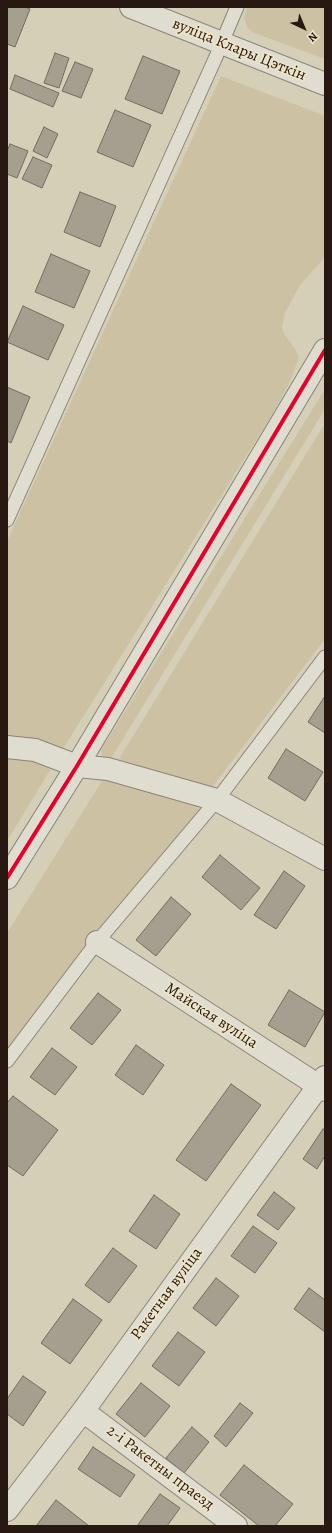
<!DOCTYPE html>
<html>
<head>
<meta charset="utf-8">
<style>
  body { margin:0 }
  #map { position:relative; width:332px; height:1533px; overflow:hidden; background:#d6cfb8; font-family:Alegreya,serif }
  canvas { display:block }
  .frame { position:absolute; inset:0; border:8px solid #271911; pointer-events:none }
  .north { position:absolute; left:284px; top:8px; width:40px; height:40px; -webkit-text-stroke:3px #ede4c8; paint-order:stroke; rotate:136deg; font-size:11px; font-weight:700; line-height:16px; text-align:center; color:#271911 }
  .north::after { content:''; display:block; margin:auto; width:14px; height:18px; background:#271911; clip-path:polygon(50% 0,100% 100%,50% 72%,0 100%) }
</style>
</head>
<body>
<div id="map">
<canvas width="332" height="1533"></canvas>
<div class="frame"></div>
<div class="north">N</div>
</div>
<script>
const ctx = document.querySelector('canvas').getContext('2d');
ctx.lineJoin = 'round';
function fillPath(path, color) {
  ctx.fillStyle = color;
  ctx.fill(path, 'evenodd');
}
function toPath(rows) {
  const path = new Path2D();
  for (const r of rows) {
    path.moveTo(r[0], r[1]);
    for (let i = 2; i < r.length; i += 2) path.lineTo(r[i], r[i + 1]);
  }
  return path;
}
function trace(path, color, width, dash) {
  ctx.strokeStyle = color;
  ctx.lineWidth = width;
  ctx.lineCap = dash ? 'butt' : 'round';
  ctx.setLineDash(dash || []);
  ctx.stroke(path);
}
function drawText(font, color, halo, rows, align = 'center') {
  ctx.font = font + ' Alegreya,serif';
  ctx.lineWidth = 3.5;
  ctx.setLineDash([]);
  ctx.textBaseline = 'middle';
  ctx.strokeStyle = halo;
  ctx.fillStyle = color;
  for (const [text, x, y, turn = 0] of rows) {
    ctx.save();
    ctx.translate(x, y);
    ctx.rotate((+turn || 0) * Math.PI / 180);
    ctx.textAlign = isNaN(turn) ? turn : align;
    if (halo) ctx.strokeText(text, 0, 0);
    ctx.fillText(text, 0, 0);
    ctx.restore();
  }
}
fillPath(toPath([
  [247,7,325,7,325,59,252,32,247,27,244,18],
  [221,76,325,116,325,257,300,285,285,313,282,328,284,334,294,347,299,357,289,384,272,415,66,744,7,841,7,541],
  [325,389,325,409,110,760,104,760,102,755,101,750],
  [325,423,325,639,210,790,119,759],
  [105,776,201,808,7,1057,7,933]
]), '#ccc1a3');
const building = toPath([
  [7,7,25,7,30,9,15,47,7,44,7,7],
  [55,53,69,58,59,88,44,83,55,53],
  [143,56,180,71,162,114,125,99,143,56],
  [75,62,93,69,81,98,62,91,75,62],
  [15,75,59,93,53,107,10,89,15,75],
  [115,110,151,125,133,167,97,152,115,110],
  [44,127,58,134,47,158,33,151,44,127],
  [10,144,28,151,17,178,7,174,7,151,10,144],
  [33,157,52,165,42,188,22,179,33,157],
  [80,192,116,206,100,247,64,232,80,192],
  [51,254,90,271,74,308,35,292,51,254],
  [23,306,64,325,48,360,7,342,23,306],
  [7,387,30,397,11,443,7,441,7,387],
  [325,696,325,733,308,722,325,696],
  [286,749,323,772,305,801,268,778,286,749],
  [220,855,260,888,241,910,202,877,220,855],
  [284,871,305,886,276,929,254,915,284,871],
  [171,897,191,914,156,956,136,940,171,897],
  [289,990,325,1012,305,1047,268,1025,289,990],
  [98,993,121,1010,92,1045,70,1028,98,993],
  [136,1045,164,1065,143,1095,115,1075,136,1045],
  [52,1048,77,1067,55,1095,30,1077,52,1048],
  [231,1084,261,1105,206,1181,176,1160,231,1084],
  [13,1096,58,1130,23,1176,7,1165,7,1103,13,1096],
  [323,1129,325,1130,325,1156,317,1169,303,1159,323,1129],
  [274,1192,295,1208,278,1230,257,1215,274,1192],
  [154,1195,180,1214,156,1249,129,1231,154,1195],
  [253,1226,277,1243,255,1273,231,1256,253,1226],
  [113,1248,137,1266,109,1303,85,1285,113,1248],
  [216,1278,239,1296,216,1326,193,1308,216,1278],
  [309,1288,325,1300,325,1332,294,1309,309,1288],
  [73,1299,102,1320,70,1364,41,1343,73,1299],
  [178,1332,205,1352,179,1386,152,1366,178,1332],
  [23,1376,46,1392,23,1426,7,1414,7,1399,23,1376],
  [141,1383,170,1406,145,1437,116,1414,141,1383],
  [240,1403,253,1413,226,1447,214,1436,240,1403],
  [192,1427,209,1442,184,1473,166,1458,192,1427],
  [93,1447,135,1475,120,1497,78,1469,93,1447],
  [244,1465,293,1504,275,1526,259,1526,220,1495,244,1465],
  [160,1494,180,1508,167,1526,137,1526,160,1494],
  [56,1500,89,1526,36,1526,56,1500]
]);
fillPath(building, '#a49f8f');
trace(building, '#726c60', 1);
const service = toPath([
  [7,520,215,59,237,7],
  [7,1061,97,942,217,800,325,657]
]);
const minor = toPath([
  [7,747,35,750,77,766,108,769,217,800,325,859],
  [97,942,325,1090],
  [83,1411,236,1526],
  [7,1510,83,1411,325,1077]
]);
const tertiary = toPath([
  [131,7,325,84],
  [7,878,77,766,325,350]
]);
trace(service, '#8a8477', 15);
trace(minor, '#8a8477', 24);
trace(tertiary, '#8a8477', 24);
trace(service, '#dfdcd0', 13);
trace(minor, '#dfdcd0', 22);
trace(tertiary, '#dfdcd0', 22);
trace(toPath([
  [7,878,77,766,325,350]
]), '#e4002b', 4);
drawText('16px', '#271911', '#ede4c8', [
  ["вуліца Клары Цэткін",239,50,22],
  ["Майская вуліца",211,1016,33],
  ["Ракетная вуліца",167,1294,-54],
  ["2-і Ракетны праезд",160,1468,37]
]);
</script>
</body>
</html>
